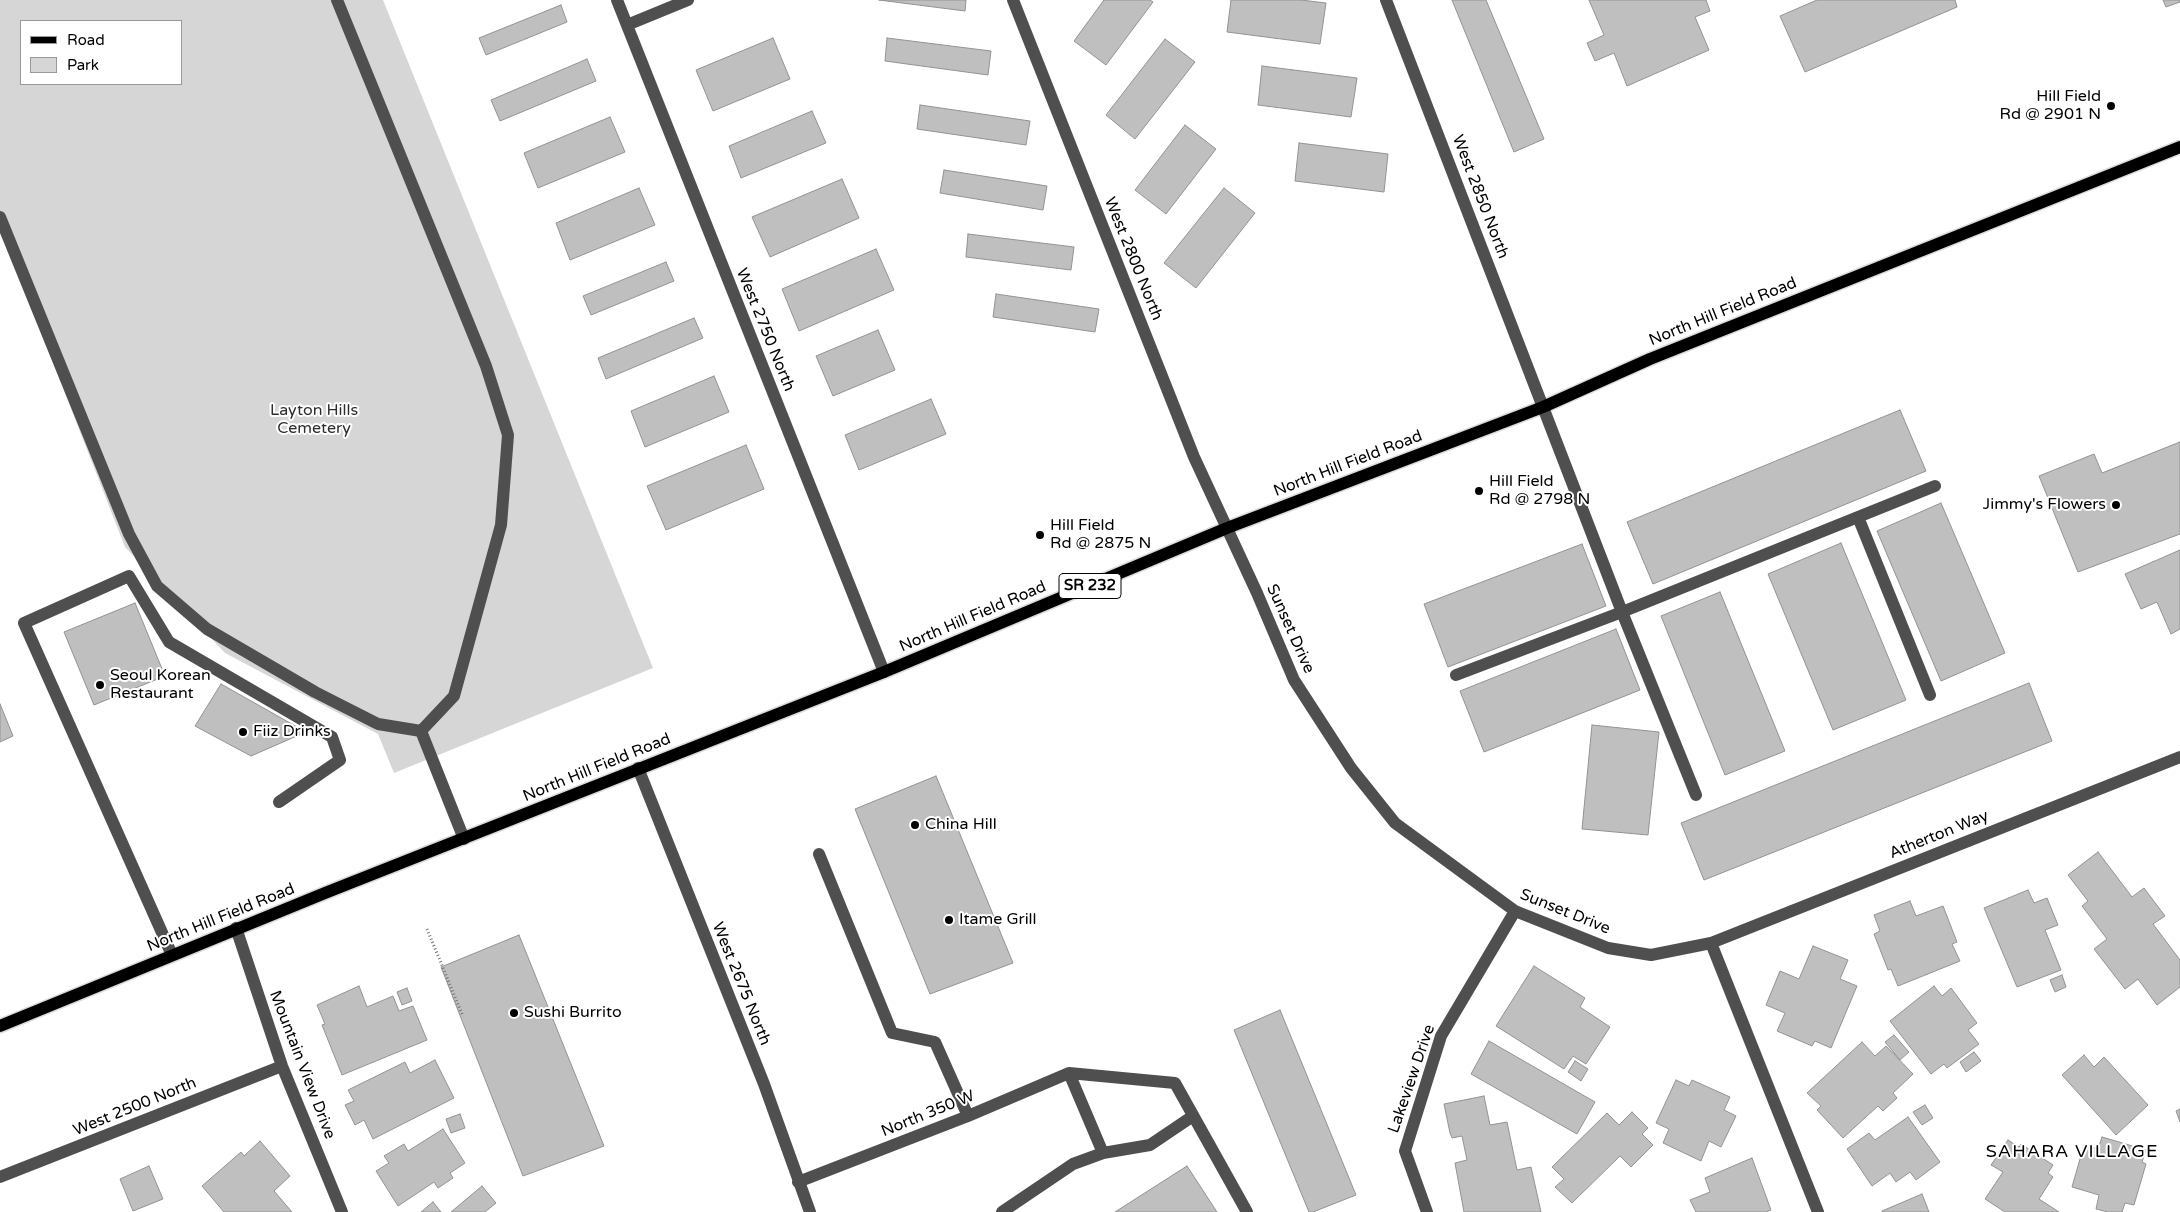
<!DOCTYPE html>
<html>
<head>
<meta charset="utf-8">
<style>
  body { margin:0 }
  #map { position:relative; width:2180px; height:1212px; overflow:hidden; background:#fff; font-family:"Varela Round",sans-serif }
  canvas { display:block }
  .legend { position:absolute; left:20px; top:20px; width:162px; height:65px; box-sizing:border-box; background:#fff; border:1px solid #999; margin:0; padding:6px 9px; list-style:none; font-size:15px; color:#000 }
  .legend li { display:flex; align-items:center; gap:10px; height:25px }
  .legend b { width:25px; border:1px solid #999 }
</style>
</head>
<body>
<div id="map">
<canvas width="2180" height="1212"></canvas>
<ul class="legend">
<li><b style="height:6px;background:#000"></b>Road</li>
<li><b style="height:14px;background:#d6d6d6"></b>Park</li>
</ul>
</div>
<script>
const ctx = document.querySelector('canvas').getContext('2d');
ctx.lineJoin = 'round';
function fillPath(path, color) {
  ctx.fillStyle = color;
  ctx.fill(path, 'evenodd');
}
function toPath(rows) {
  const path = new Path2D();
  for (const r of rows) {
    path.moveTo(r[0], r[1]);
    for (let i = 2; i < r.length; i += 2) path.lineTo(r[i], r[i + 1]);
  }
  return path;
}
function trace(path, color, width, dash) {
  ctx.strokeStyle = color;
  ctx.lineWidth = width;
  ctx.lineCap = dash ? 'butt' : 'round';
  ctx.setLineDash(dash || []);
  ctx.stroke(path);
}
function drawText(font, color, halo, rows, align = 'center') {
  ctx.font = font + ' "Varela Round",sans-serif';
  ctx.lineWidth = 4;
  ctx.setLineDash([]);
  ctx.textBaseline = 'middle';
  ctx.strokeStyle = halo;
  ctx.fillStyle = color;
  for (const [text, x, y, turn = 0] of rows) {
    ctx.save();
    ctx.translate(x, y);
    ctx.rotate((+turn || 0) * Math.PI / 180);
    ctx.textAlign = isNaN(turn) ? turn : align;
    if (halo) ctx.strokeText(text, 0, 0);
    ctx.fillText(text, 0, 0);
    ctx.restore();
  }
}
fillPath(toPath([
  [0,0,383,0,653,668,394,773,378,734,225,653,125,547,0,227],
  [21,21,181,21,181,84,21,84]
]), '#d6d6d6');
const building = toPath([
  [879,0,966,0,965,11,879,0],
  [1104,0,1150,0,1153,2,1106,65,1074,41,1104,0],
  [1231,0,1301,0,1326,3,1320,44,1227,32,1231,0],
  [1452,0,1486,0,1544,139,1514,152,1452,0],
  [1589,0,1706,0,1710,11,1695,17,1709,50,1627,86,1614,53,1595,61,1587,43,1604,35,1589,0],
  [1817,0,1955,0,1957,7,1805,72,1780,16,1817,0],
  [2163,0,2180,0,2180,2,2166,7,2163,0],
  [561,5,567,22,486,55,479,38,561,5],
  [773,38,790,79,713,111,696,70,773,38],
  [887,38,991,51,988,75,885,61,887,38],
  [1165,39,1195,62,1135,139,1106,115,1165,39],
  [587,59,596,81,500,121,491,100,587,59],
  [1262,66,1357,78,1351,117,1258,105,1262,66],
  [920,105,1030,121,1026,145,917,129,920,105],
  [812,111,826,143,741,178,729,146,812,111],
  [610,117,625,152,538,188,524,153,610,117],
  [1185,125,1216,149,1166,214,1135,190,1185,125],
  [1299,143,1388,154,1384,192,1295,181,1299,143],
  [944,170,1047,186,1043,210,940,193,944,170],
  [842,179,859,218,770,257,752,217,842,179],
  [639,188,655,225,570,260,556,223,639,188],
  [1224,188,1255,213,1196,288,1164,263,1224,188],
  [968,234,1074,247,1071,270,966,257,968,234],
  [876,249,894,290,799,331,782,289,876,249],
  [666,262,674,281,591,315,583,296,666,262],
  [996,294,1099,309,1095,332,993,317,996,294],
  [694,318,703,338,606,379,598,358,694,318],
  [878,330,895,370,833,396,816,356,878,330],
  [714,376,729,412,645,447,631,411,714,376],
  [931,399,946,434,859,470,845,435,931,399],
  [1900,410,1926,471,1653,584,1627,522,1900,410],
  [2180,442,2180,534,2078,572,2039,476,2094,454,2102,473,2180,442],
  [746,445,764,489,666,530,647,486,746,445],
  [1941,503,2005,653,1941,681,1877,531,1941,503],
  [1841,543,1906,700,1833,730,1768,574,1841,543],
  [1582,544,1606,606,1448,667,1424,604,1582,544],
  [2180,550,2180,629,2171,634,2157,602,2141,609,2125,574,2180,550],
  [1720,592,1785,751,1725,775,1661,616,1720,592],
  [135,603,165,676,94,705,64,632,135,603],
  [1616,629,1640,690,1484,752,1460,691,1616,629],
  [2029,683,2052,741,1704,880,1681,823,2029,683],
  [221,684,306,732,251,756,195,726,221,684],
  [0,704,13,736,0,742,0,704],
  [1592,725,1659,732,1648,835,1582,829,1592,725],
  [936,776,1013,963,930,994,855,809,936,776],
  [2098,852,2132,897,2144,888,2165,916,2153,924,2180,960,2180,987,2157,1005,2138,979,2125,989,2094,949,2107,939,2082,906,2088,901,2068,875,2098,852],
  [2028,890,2034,903,2047,898,2058,925,2045,930,2061,970,2017,987,1984,908,2028,890],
  [1910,901,1916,916,1943,906,1957,942,1952,944,1960,961,1898,986,1891,969,1888,970,1874,934,1880,931,1874,915,1910,901],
  [519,935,604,1146,523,1176,441,967,519,935],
  [1813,946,1848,960,1840,979,1857,986,1831,1048,1815,1041,1812,1046,1777,1031,1785,1013,1766,1005,1780,971,1799,979,1813,946],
  [1534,966,1585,998,1580,1007,1610,1027,1586,1064,1573,1056,1564,1069,1496,1026,1534,966],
  [2062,975,2066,987,2055,992,2050,980,2062,975],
  [359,986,367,1007,393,996,399,1011,413,1006,427,1040,342,1075,322,1025,325,1024,317,1005,359,986],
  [1934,986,1942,996,1951,988,1977,1023,1968,1030,1979,1044,1947,1068,1944,1064,1931,1074,1890,1021,1934,986],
  [407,988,412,1001,402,1005,397,992,407,988],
  [1280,1010,1356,1195,1313,1212,1309,1212,1234,1030,1280,1010],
  [1894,1035,1909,1052,1900,1060,1885,1042,1894,1035],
  [1489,1041,1595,1102,1577,1134,1471,1074,1489,1041],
  [1862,1042,1875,1056,1886,1046,1913,1074,1893,1093,1897,1098,1883,1111,1878,1106,1843,1138,1817,1110,1821,1106,1807,1093,1862,1042],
  [1974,1052,1981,1061,1966,1072,1960,1062,1974,1052],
  [2084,1055,2094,1067,2104,1057,2148,1105,2116,1135,2062,1075,2084,1055],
  [435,1060,454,1098,373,1139,364,1120,355,1125,345,1105,354,1101,348,1090,405,1062,410,1073,435,1060],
  [1575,1061,1588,1069,1581,1081,1568,1072,1575,1061],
  [1676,1080,1689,1086,1692,1080,1730,1097,1724,1110,1736,1116,1721,1147,1709,1141,1701,1161,1663,1143,1669,1129,1656,1123,1676,1080],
  [1484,1096,1490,1125,1507,1122,1517,1170,1531,1167,1541,1212,1464,1212,1455,1163,1467,1160,1462,1136,1452,1138,1450,1133,1444,1104,1484,1096],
  [1925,1105,1933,1118,1922,1125,1913,1112,1925,1105],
  [2180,1109,2180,1122,2176,1111,2180,1109],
  [1632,1112,1648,1128,1642,1134,1653,1145,1631,1167,1620,1156,1572,1203,1555,1187,1564,1179,1552,1167,1607,1113,1619,1125,1632,1112],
  [460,1114,465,1128,451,1133,446,1119,460,1114],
  [1908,1117,1940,1162,1916,1180,1910,1172,1896,1182,1890,1173,1872,1186,1847,1149,1869,1133,1875,1140,1908,1117],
  [443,1129,465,1163,450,1173,453,1178,438,1188,434,1182,398,1206,376,1171,389,1163,384,1156,404,1144,408,1151,443,1129],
  [2102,1137,2146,1150,2142,1162,2146,1164,2134,1205,2125,1203,2122,1212,2108,1212,2096,1209,2099,1195,2072,1187,2084,1145,2098,1149,2102,1137],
  [2008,1140,2019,1147,2021,1144,2053,1165,2048,1173,2053,1177,2039,1199,2059,1212,2005,1212,1985,1199,2003,1172,1991,1165,2008,1140],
  [260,1141,290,1176,274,1191,292,1212,224,1212,202,1186,241,1152,244,1156,260,1141],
  [1752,1158,1771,1210,1766,1212,1696,1212,1690,1200,1710,1192,1705,1178,1752,1158],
  [149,1166,163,1199,133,1211,120,1179,149,1166],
  [1187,1166,1217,1212,1115,1212,1187,1166],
  [482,1186,496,1203,485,1212,451,1212,482,1186],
  [1922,1194,1929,1212,1882,1212,1882,1211,1922,1194],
  [433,1202,441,1212,421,1212,433,1202]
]);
fillPath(building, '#bfbfbf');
trace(building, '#939393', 1);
const major = toPath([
  [0,1026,325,893,884,672,1227,528,1543,407,1650,359,2180,147]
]);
trace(major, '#dbdbdb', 15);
trace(toPath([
  [427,929,462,1014]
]), '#717171', 3, [1, 2.5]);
trace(toPath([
  [617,0,884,672],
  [1013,0,1194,457,1257,593,1294,680,1351,768,1395,823,1515,911,1608,948,1651,955,1711,943,2180,757],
  [1386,0,1622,612,1696,795],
  [627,25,688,0],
  [0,217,129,534,157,586,207,629,315,692,378,724,421,731,454,696,501,525,508,435,486,366,337,0],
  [1858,517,1930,695],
  [1456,675,1622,612,1935,486],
  [421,731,464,839],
  [638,768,764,1084,810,1212],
  [819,854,892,1033,935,1042,968,1116],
  [236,928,282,1066,342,1212],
  [1711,943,1818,1212],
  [172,955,24,623,129,576,169,642,332,737,340,760,279,802],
  [1069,1073,1103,1153],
  [0,1177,282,1066],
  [798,1182,968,1116,1069,1073,1175,1083,1247,1212],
  [1002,1212,1073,1164,1103,1153,1150,1145,1193,1116],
  [1427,1212,1405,1151,1441,1036,1515,911]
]), '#4f4f4f', 12);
trace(major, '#000', 12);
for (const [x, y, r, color] of [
  [2111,106,5,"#000"],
  [1479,491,5,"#000"],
  [2116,505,5,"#000"],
  [1040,535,5,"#000"],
  [100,685,5,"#000"],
  [243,732,5,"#000"],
  [915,825,5,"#000"],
  [949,920,5,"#000"],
  [514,1013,5,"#000"]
]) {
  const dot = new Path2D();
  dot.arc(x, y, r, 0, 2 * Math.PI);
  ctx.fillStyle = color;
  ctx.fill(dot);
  trace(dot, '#fff', 2);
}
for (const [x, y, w] of [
  [1090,586,62]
]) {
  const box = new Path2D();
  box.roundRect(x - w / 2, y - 12.5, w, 25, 4);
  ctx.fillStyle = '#fff';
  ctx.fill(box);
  trace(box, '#000', 1);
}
drawText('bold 15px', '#000', null, [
  ["SR 232",1090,586]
]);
drawText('16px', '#000', '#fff', [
  ["Hill Field",2101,97,"right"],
  ["Rd @ 2901 N",2101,115,"right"],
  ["Hill Field",1489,482],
  ["Rd @ 2798 N",1489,500],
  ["Jimmy's Flowers",2106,505,"right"],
  ["Hill Field",1050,526],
  ["Rd @ 2875 N",1050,544],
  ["Seoul Korean",110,676],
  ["Restaurant",110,694],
  ["Fiiz Drinks",253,732],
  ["China Hill",925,825],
  ["Itame Grill",959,920],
  ["Sushi Burrito",524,1013]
], 'left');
drawText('16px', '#000', '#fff', [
  ["West 2850 North",1480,197,69],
  ["West 2800 North",1133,259,68],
  ["North Hill Field Road",1723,312,-22],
  ["West 2750 North",765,330,68],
  ["North Hill Field Road",1348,464,-21],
  ["North Hill Field Road",973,617,-23],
  ["Sunset Drive",1290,629,66],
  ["North Hill Field Road",597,768,-22],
  ["Atherton Way",1939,835,-22],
  ["Sunset Drive",1565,912,22],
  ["North Hill Field Road",221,918,-22],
  ["West 2675 North",741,984,68],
  ["Mountain View Drive",302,1065,69],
  ["Lakeview Drive",1412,1079,-71],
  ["West 2500 North",135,1107,-22],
  ["North 350 W",928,1114,-22]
]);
drawText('16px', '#2d2d2d', '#fff', [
  ["Layton Hills",314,411],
  ["Cemetery",314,429]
]);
ctx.letterSpacing = '1px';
drawText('18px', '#000', '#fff', [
  ["SAHARA VILLAGE",2072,1152]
]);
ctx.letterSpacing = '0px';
</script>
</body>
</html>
